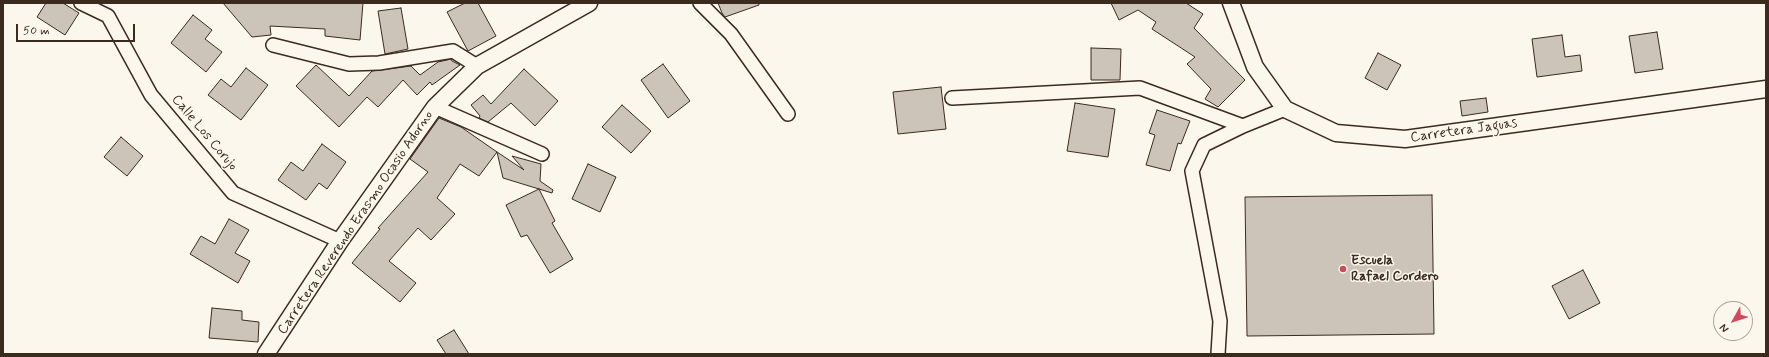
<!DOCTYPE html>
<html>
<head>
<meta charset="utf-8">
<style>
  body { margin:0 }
  #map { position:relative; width:1769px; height:357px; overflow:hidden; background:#fbf7ec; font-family:Mynerve,sans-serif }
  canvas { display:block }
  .frame { position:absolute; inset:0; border:4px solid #3b2a1e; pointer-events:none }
  .north { position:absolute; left:1713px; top:301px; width:40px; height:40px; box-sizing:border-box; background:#fbf7ec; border:1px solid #aea59a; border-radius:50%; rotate:231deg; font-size:11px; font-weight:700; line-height:16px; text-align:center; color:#3b2a1e }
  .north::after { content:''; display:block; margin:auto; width:14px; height:18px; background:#d1495b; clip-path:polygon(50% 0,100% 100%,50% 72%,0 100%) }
  .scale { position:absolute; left:16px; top:24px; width:119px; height:18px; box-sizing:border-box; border:2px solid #3b2a1e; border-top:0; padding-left:5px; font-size:12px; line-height:14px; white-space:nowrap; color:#3b2a1e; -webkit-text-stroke:3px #fbf7ec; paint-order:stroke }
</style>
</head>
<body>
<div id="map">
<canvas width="1769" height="357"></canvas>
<div class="frame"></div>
<div class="north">N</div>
<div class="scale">50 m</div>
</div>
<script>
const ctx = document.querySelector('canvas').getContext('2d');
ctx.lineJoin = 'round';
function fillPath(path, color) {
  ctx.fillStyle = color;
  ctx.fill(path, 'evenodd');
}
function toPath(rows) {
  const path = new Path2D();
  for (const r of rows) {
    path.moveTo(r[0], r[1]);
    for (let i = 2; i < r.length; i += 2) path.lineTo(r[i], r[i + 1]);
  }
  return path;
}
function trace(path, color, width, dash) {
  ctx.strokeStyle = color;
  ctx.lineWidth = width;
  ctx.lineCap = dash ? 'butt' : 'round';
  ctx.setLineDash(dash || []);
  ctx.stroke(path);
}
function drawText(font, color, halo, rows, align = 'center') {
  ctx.font = font + ' Mynerve,sans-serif';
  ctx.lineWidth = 3;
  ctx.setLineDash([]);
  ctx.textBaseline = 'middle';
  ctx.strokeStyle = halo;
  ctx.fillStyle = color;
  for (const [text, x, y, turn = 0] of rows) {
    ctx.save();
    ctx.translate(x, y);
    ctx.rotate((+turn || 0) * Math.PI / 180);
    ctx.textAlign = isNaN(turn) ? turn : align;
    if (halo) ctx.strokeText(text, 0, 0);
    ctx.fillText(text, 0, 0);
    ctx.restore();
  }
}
const building = toPath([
  [46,3,63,3,79,13,65,35,37,17,46,3],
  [223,3,363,3,360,40,325,36,325,29,270,26,271,35,252,37,223,3],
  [465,3,478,3,496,36,468,51,447,12,465,3],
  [718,3,759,3,759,5,725,17,722,13,718,3],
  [1111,3,1186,3,1203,14,1194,28,1245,80,1218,107,1205,99,1211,89,1187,64,1195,57,1152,29,1156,22,1138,10,1119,20,1111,3],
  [401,8,408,49,385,54,378,11,401,8],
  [193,15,212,30,205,39,222,52,206,72,171,43,193,15],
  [1657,32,1663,69,1635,73,1629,36,1657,32],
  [1562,35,1565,57,1580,55,1582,71,1537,77,1532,39,1562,35],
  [1091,48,1121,49,1120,80,1091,80,1091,48],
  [1378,53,1401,65,1387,90,1365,78,1378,53],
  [451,59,452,61,460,65,432,85,430,82,417,95,403,80,378,107,367,97,339,127,296,86,316,65,349,96,372,71,411,66,420,75,438,62,451,59],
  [663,64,690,101,668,118,641,80,663,64],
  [246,68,268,85,241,120,208,95,221,79,231,87,246,68],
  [524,69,558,101,535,126,511,103,488,122,479,118,480,116,471,105,483,95,491,104,524,69],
  [941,87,946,129,898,134,893,92,941,87],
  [1486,98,1488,112,1462,116,1460,101,1486,98],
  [1075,103,1115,109,1108,157,1067,151,1075,103],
  [622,105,651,131,631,153,602,127,622,105],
  [1157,110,1190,121,1181,144,1178,143,1170,171,1146,165,1155,135,1149,133,1157,110],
  [439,118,461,127,497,152,479,176,460,164,437,198,455,214,431,240,418,228,389,261,416,283,400,302,352,263,380,229,378,228,428,172,410,159,439,118],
  [121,137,143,156,127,176,104,157,121,137],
  [322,144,346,162,327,189,319,183,306,200,278,180,291,162,303,171,322,144],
  [497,152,524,170,512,156,541,164,540,181,553,190,552,193,503,178,497,152],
  [588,164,616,177,600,212,572,199,588,164],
  [539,189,555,221,552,223,573,259,550,273,527,235,521,237,506,205,539,189],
  [1432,195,1434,334,1247,336,1245,197,1432,195],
  [229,219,249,230,235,253,250,261,238,283,190,254,201,236,215,244,229,219],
  [1583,270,1600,303,1569,319,1552,286,1583,270],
  [212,308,242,311,242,320,259,322,258,342,209,338,212,308],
  [454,330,469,354,446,354,437,340,454,330]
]);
fillPath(building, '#ccc4b9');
trace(building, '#3b2a1e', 1);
const minor = toPath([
  [81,3,108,16,151,95,233,193,340,241],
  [700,3,731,34,788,114],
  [273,45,349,64,379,63,453,51,477,66],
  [952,98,1140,88,1243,126],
  [435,107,542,154],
  [1218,354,1220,321,1192,171,1204,145,1243,126,1285,109]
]);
const tertiary = toPath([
  [1231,3,1255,67,1285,109,1336,133,1405,139,1766,89],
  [266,354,340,241,435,107,477,66,589,3]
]);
trace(minor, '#3b2a1e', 16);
trace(tertiary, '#3b2a1e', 19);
trace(minor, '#fbf7ec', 13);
trace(tertiary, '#fbf7ec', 16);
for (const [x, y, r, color] of [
  [1343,269,4,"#d1495b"]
]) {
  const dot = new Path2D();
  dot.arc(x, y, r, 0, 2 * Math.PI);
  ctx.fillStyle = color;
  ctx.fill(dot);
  trace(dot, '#fbf7ec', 1.5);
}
drawText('14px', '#3b2a1e', '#fbf7ec', [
  ["Carretera Jaguas",1464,131,-8],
  ["Calle Los Corujo",204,133,50],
  ["Carretera Reverendo Erasmo Ocasio Adorno",356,223,-56]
]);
drawText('bold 14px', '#3b2a1e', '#fbf7ec', [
  ["Escuela",1351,261],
  ["Rafael Cordero",1351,277]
], 'left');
</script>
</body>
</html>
